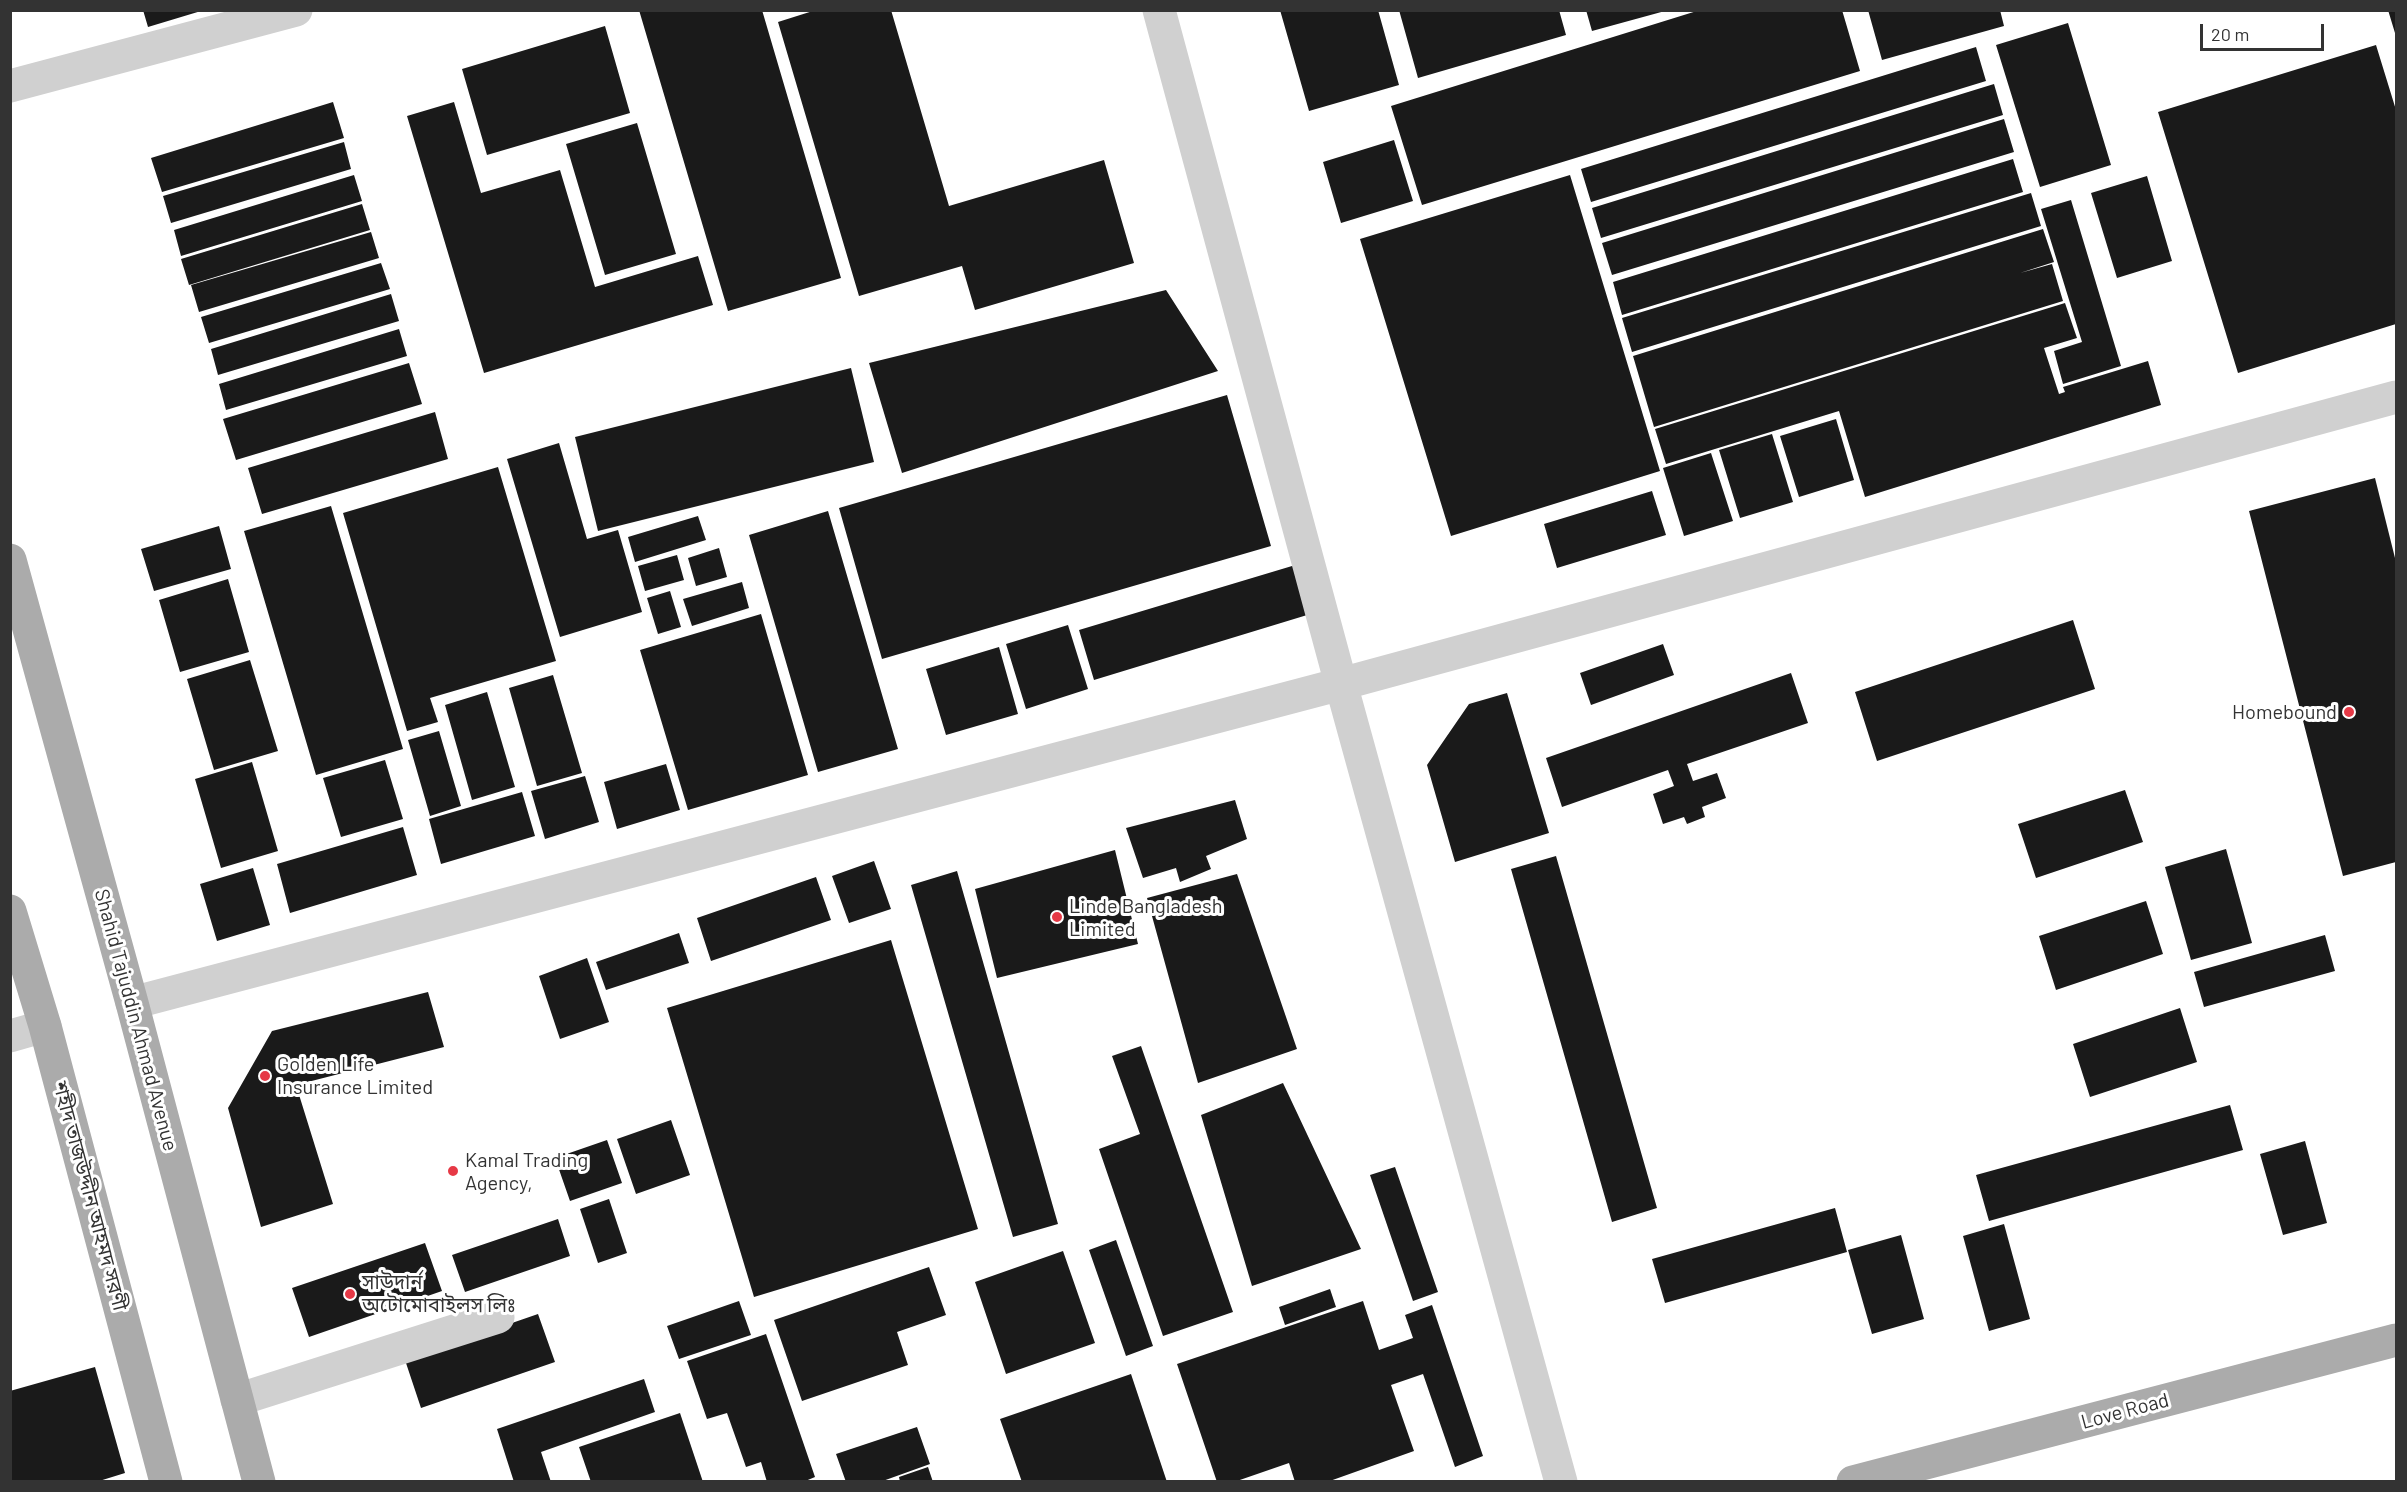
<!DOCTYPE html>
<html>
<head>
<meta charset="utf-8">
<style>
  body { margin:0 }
  #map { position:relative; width:2407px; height:1492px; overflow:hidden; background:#fff; font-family:Barlow,sans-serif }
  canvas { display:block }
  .frame { position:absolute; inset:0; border:12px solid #333; pointer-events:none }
  .scale { position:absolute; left:2200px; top:24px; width:124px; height:27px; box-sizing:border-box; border:3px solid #333; border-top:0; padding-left:8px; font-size:18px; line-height:21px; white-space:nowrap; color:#333; -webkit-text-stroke:4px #fff; paint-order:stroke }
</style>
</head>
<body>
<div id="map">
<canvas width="2407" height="1492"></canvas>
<div class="frame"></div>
<div class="scale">20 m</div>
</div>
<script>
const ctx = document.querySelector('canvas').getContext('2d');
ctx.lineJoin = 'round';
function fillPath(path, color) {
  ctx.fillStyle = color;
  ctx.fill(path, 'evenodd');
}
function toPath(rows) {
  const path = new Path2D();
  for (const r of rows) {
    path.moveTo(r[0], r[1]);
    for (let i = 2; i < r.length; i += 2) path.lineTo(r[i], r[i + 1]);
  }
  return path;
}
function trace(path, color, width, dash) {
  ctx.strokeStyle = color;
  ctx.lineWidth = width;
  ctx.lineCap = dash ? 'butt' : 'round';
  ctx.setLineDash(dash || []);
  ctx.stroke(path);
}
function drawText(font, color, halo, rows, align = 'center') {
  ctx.font = font + ' Barlow,"Noto Sans Bengali",sans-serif';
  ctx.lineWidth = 6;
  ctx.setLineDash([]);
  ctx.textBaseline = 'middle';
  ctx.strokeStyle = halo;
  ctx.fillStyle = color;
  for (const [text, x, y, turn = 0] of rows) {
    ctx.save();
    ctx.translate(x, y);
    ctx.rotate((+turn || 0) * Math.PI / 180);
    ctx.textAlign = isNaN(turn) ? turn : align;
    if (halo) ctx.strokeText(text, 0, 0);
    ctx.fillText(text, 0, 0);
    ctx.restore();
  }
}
fillPath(toPath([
  [143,10,201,10,201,11,148,27],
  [639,10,762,10,841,278,728,311],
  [816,10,891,10,949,206,1104,160,1134,263,975,310,962,266,859,296,778,22],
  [1280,10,1378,10,1399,85,1309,111],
  [1399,10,1559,10,1566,35,1418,78],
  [1586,10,1665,10,1665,11,1592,31],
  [1700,10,1842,10,1860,71,1422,205,1391,106],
  [1868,10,2000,10,2004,26,1882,60],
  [2388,10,2396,10,2396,32,2395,33],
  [2068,23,2111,165,2040,187,1996,45],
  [605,26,630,113,487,155,462,69],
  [2376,45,2396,110,2396,324,2238,373,2158,112],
  [1976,47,1986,81,1591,202,1581,169],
  [1994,84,2003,115,1601,238,1592,208],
  [333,102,344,138,162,192,151,158],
  [454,102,481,193,560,170,595,287,698,256,713,305,484,373,407,116],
  [2004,119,2014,152,1612,275,1602,243],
  [637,123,676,254,605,275,566,144],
  [1394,140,1413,201,1341,223,1323,162],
  [344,142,351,169,171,223,163,196],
  [2013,159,2023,192,1622,315,1613,282],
  [354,175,362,201,181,256,174,230],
  [1570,175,1660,471,1451,536,1360,239],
  [2147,176,2172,261,2117,278,2091,193],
  [2031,193,2041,226,1632,352,1622,318],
  [2071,200,2121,366,2063,384,2054,351,2082,342,2041,209],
  [362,204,370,230,189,285,181,259],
  [2043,229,2054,262,2020,273,2052,264,2063,301,1654,427,1633,356],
  [371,232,379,258,199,312,191,285],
  [381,263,390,289,209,343,201,317],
  [1166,290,1218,371,902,473,869,363],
  [391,294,399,321,218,375,211,349],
  [2065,303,2077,338,2044,348,2059,394,2065,392,2063,387,2148,361,2161,405,1865,497,1839,411,1666,464,1655,429],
  [399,329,407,356,226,410,219,384],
  [409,363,422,404,236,460,223,419],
  [851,368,874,462,598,531,575,437],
  [1227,395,1271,546,882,659,839,508],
  [435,412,448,459,262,514,248,468],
  [1836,419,1854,480,1799,497,1780,436],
  [1772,434,1793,502,1740,518,1719,450],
  [559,443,587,539,618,530,642,612,560,637,507,459],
  [1711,453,1733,521,1684,536,1663,468],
  [498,467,556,661,430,698,438,722,407,731,343,513],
  [2375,478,2396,562,2396,862,2343,876,2249,511],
  [1652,491,1666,535,1557,568,1544,524],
  [331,506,403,749,316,775,244,531],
  [828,511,898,749,818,772,749,535],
  [698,516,706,540,635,562,628,537],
  [219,526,231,569,154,591,141,549],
  [719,548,727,577,696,586,688,558],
  [677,555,684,580,645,591,638,566],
  [1302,563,1317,612,1094,680,1079,630],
  [228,579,249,652,180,672,159,600],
  [742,582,749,608,692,626,683,599],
  [670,591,681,627,658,634,647,598],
  [761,614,808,775,688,810,640,650],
  [2073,620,2095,689,1877,761,1855,692],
  [1068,625,1088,689,1026,709,1006,644],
  [1663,644,1674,675,1591,705,1580,673],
  [999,647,1018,714,946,735,926,669],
  [250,660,278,751,214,770,187,679],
  [1791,673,1808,723,1687,764,1693,781,1717,773,1726,798,1702,807,1705,817,1687,824,1684,817,1663,824,1653,794,1674,786,1668,770,1562,807,1546,758],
  [553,675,582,773,537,786,509,688],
  [487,692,515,787,472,800,445,705],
  [1507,693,1549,833,1455,862,1427,765,1469,704],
  [439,731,461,806,430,816,408,740],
  [385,760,403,819,341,837,323,778],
  [252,762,278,851,221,868,195,779],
  [666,764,680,810,617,829,604,782],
  [585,776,599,822,545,839,531,791],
  [2125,790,2143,842,2036,878,2018,824],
  [522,792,535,836,441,864,429,819],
  [1235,800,1247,839,1206,856,1211,869,1180,882,1176,868,1143,878,1126,828],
  [403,827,417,875,290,913,277,864],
  [2226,849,2252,943,2191,960,2165,867],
  [1115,850,1138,944,997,978,975,889],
  [1556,856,1657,1208,1612,1222,1511,869],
  [874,861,891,909,849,923,832,876],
  [253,868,270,925,217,941,200,884],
  [957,871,1058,1224,1013,1237,911,885],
  [1237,874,1297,1049,1198,1083,1147,898],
  [816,877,831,920,711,961,697,918],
  [2146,901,2163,954,2056,990,2039,936],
  [679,933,689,963,606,990,596,962],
  [2325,935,2335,971,2204,1007,2194,972],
  [891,940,978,1229,754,1297,667,1008],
  [587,958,609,1022,560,1039,539,976],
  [428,992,444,1047,296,1085,333,1204,261,1227,228,1108,272,1031],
  [2180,1008,2197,1062,2090,1097,2073,1044],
  [1141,1046,1233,1312,1163,1336,1099,1149,1140,1134,1112,1056],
  [1283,1083,1361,1249,1252,1286,1201,1115],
  [2230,1105,2243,1150,1989,1221,1976,1175],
  [671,1120,690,1175,636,1194,617,1139],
  [607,1140,622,1183,570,1201,555,1158],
  [2305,1141,2327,1223,2283,1235,2260,1154],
  [1395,1167,1438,1292,1413,1301,1370,1175],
  [609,1199,627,1253,598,1263,580,1209],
  [1835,1208,1847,1252,1665,1303,1652,1259],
  [558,1219,570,1256,465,1292,452,1255],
  [2004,1224,2030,1319,1989,1331,1963,1236],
  [1901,1235,1924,1319,1872,1334,1848,1250],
  [1116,1240,1153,1346,1126,1356,1089,1250],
  [425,1243,442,1291,309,1337,292,1288],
  [1063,1251,1095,1343,1006,1374,975,1282],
  [929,1267,946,1315,897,1332,908,1365,802,1401,774,1320],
  [1330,1289,1336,1307,1285,1325,1279,1307],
  [739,1301,751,1335,679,1359,667,1326],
  [1363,1301,1379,1350,1413,1338,1405,1315,1432,1305,1483,1456,1455,1467,1423,1374,1391,1385,1414,1451,1327,1482,1295,1482,1289,1463,1234,1482,1217,1482,1177,1364],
  [538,1314,555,1362,421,1408,405,1360],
  [766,1334,815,1477,803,1482,767,1482,761,1462,746,1467,727,1413,707,1419,687,1361],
  [95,1367,125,1473,96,1482,10,1482,10,1391],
  [1131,1374,1167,1482,1022,1482,1000,1419],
  [644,1379,655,1412,541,1452,551,1482,514,1482,497,1429],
  [680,1413,703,1482,591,1482,579,1447],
  [917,1427,930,1464,880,1482,846,1482,836,1454],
  [928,1467,933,1482,900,1482,899,1477]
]), '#1a1a1a');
trace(toPath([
  [1159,10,1341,684,1561,1482],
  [10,86,296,10],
  [132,1003,1341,684,2396,397],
  [10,1036,45,1026],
  [237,1400,498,1317]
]), '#d0d0d0', 33);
trace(toPath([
  [10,560,132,1003,259,1482],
  [10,911,45,1026,166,1482],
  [1853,1482,2396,1340]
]), '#ababab', 33);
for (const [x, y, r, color] of [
  [2349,712,6,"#e63946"],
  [1057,917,6,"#e63946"],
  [265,1076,6,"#e63946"],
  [453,1171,6,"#e63946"],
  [350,1294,6,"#e63946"]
]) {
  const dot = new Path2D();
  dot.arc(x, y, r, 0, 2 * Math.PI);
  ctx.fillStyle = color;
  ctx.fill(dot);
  trace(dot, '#fff', 2);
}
drawText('20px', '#333', '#fff', [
  ["Homebound",2337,712,"right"],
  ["Linde Bangladesh",1069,906],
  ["Limited",1069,929],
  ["Golden Life",277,1064],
  ["Insurance Limited",277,1087],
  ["Kamal Trading",465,1160],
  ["Agency,",465,1183],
  ["সাউদার্ন",362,1282],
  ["অটোমোবাইলস লিঃ",362,1305]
], 'left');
drawText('20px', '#333', '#fff', [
  ["Shahid Tajuddin Ahmad Avenue",136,1020,75],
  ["শহীদ তাজউদ্দীন আহমদ সরণী",90,1196,75],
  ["Love Road",2125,1411,-15]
]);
</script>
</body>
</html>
